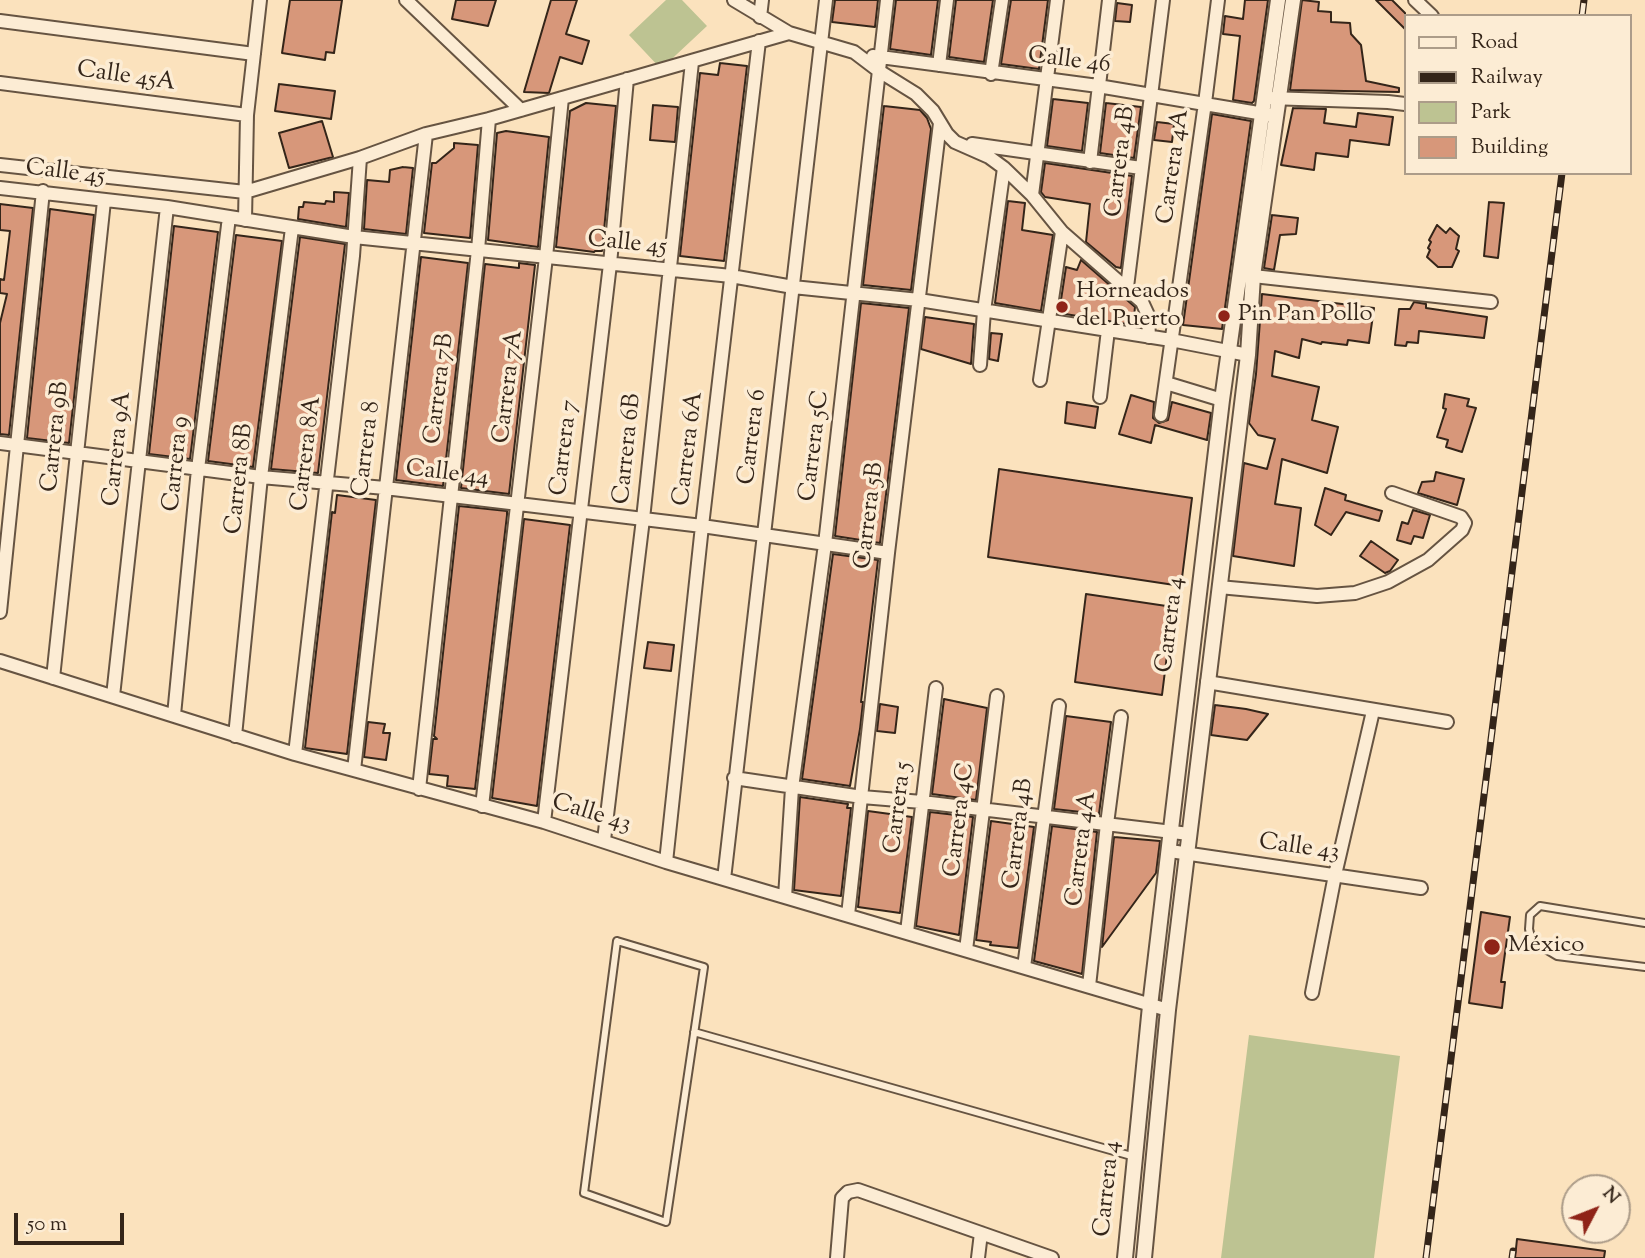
<!DOCTYPE html>
<html>
<head>
<meta charset="utf-8">
<style>
  body { margin:0 }
  #map { position:relative; width:1645px; height:1258px; overflow:hidden; background:#fbe2bd; font-family:"Sorts Mill Goudy",serif }
  canvas { display:block }
  .legend { position:absolute; left:1404px; top:14px; width:228px; height:161px; box-sizing:border-box; background:#fcecd4; border:2px solid #ac9c89; margin:0; padding:9px 12px; list-style:none; font-size:21px; color:#342519 }
  .legend li { display:flex; align-items:center; gap:14px; height:35px }
  .legend b { width:35px; border:2px solid #ac9c89 }
  .north { position:absolute; left:1561px; top:1174px; width:70px; height:70px; box-sizing:border-box; background:#fcecd4; border:2px solid #ac9c89; border-radius:50%; rotate:48deg; font-size:19px; font-weight:700; line-height:28px; text-align:center; color:#342519 }
  .north::after { content:''; display:block; margin:auto; width:24px; height:32px; background:#8f2418; clip-path:polygon(50% 0,100% 100%,50% 72%,0 100%) }
  .scale { position:absolute; left:14px; top:1213px; width:110px; height:32px; box-sizing:border-box; border:4px solid #342519; border-top:0; padding-left:9px; font-size:21px; line-height:24px; white-space:nowrap; color:#342519; -webkit-text-stroke:5px #fcecd4; paint-order:stroke }
</style>
</head>
<body>
<div id="map">
<canvas width="1645" height="1258"></canvas>
<ul class="legend">
<li><b style="height:9px;background:#fcecd4"></b>Road</li>
<li><b style="height:9px;background:#342519"></b>Railway</li>
<li><b style="height:19px;background:#bdc392"></b>Park</li>
<li><b style="height:19px;background:#d7977a"></b>Building</li>
</ul>
<div class="north">N</div>
<div class="scale">50 m</div>
</div>
<script>
const ctx = document.querySelector('canvas').getContext('2d');
ctx.lineJoin = 'round';
function fillPath(path, color) {
  ctx.fillStyle = color;
  ctx.fill(path, 'evenodd');
}
function toPath(rows) {
  const path = new Path2D();
  for (const r of rows) {
    path.moveTo(r[0], r[1]);
    for (let i = 2; i < r.length; i += 2) path.lineTo(r[i], r[i + 1]);
  }
  return path;
}
function trace(path, color, width, dash) {
  ctx.strokeStyle = color;
  ctx.lineWidth = width;
  ctx.lineCap = dash ? 'butt' : 'round';
  ctx.setLineDash(dash || []);
  ctx.stroke(path);
}
function drawText(font, color, halo, rows, align = 'center') {
  ctx.font = font + ' "Sorts Mill Goudy",serif';
  ctx.lineWidth = 7;
  ctx.setLineDash([]);
  ctx.textBaseline = 'middle';
  ctx.strokeStyle = halo;
  ctx.fillStyle = color;
  for (const [text, x, y, turn = 0] of rows) {
    ctx.save();
    ctx.translate(x, y);
    ctx.rotate((+turn || 0) * Math.PI / 180);
    ctx.textAlign = isNaN(turn) ? turn : align;
    if (halo) ctx.strokeText(text, 0, 0);
    ctx.fillText(text, 0, 0);
    ctx.restore();
  }
}
fillPath(toPath([
  [666,0,682,0,707,26,661,69,629,35],
  [1249,1035,1400,1056,1374,1258,1221,1258]
]), '#bdc392');
const building = toPath([
  [290,0,342,0,334,53,326,52,325,60,282,53,290,0],
  [456,0,496,0,488,26,452,19,456,0],
  [551,0,577,0,566,34,589,41,582,64,560,57,549,93,524,92,551,0],
  [835,0,878,0,875,27,832,22,835,0],
  [896,0,938,0,931,55,890,49,896,0],
  [956,0,993,0,984,62,949,57,956,0],
  [1011,0,1048,0,1039,69,1001,64,1011,0],
  [1245,0,1268,0,1254,101,1252,103,1233,100,1240,36,1223,34,1225,16,1243,19,1245,0],
  [1302,0,1319,2,1318,11,1331,12,1331,22,1350,23,1351,34,1361,45,1366,81,1399,88,1399,92,1290,90,1302,0],
  [1376,0,1392,0,1405,13,1405,29,1376,0],
  [1117,3,1132,5,1130,22,1115,21,1117,3],
  [720,63,747,66,724,261,680,256,700,73,718,75,720,63],
  [279,84,335,91,331,119,275,111,279,84],
  [1053,99,1088,103,1082,151,1047,146,1053,99],
  [586,103,616,106,602,251,595,251,594,252,556,247,570,111,586,103],
  [1106,103,1141,107,1134,158,1100,153,1106,103],
  [653,105,678,107,675,142,650,140,653,105],
  [884,106,920,110,927,118,931,129,911,290,863,285,884,106],
  [1293,108,1326,109,1324,123,1356,127,1358,113,1393,117,1389,145,1350,140,1348,157,1316,153,1314,170,1281,165,1293,108],
  [1212,114,1251,121,1222,329,1183,325,1212,114],
  [322,121,333,157,289,168,279,133,322,121],
  [1157,122,1174,124,1172,142,1154,140,1157,122],
  [506,131,549,137,538,247,488,240,497,133,506,131],
  [454,143,478,145,470,238,424,233,432,163,436,163,454,148,454,143],
  [1045,163,1132,176,1121,268,1116,267,1086,242,1090,204,1045,197,1041,192,1045,163],
  [403,167,413,168,406,234,364,229,367,180,389,182,390,170,403,167],
  [334,192,349,193,346,227,298,219,299,207,303,207,304,202,325,204,326,201,334,202,334,192],
  [1008,201,1025,203,1022,230,1053,235,1041,311,995,303,1008,201],
  [1489,202,1504,203,1498,258,1484,256,1489,202],
  [0,204,33,208,9,435,0,434,0,323,7,294,0,293,0,279,4,280,10,231,0,230,0,204],
  [50,209,94,215,69,443,27,438,50,209],
  [1272,215,1298,218,1296,234,1280,235,1274,270,1264,268,1272,215],
  [1437,225,1446,233,1450,228,1459,236,1456,249,1459,251,1452,267,1438,267,1427,257,1430,250,1428,248,1431,242,1429,240,1437,225],
  [174,226,218,232,190,459,149,454,174,226],
  [236,235,282,241,253,467,208,461,236,235],
  [300,237,345,244,318,473,271,469,300,237],
  [421,257,468,263,443,486,396,480,421,257],
  [1081,260,1135,307,1133,325,1059,313,1066,267,1077,270,1081,260],
  [519,263,535,265,509,494,461,488,485,264,519,268,519,263],
  [1262,294,1374,308,1369,343,1348,340,1347,345,1322,342,1321,344,1302,339,1299,358,1275,351,1272,376,1319,387,1312,420,1338,427,1327,473,1282,459,1275,504,1301,508,1294,566,1233,556,1244,463,1267,469,1275,439,1258,435,1249,423,1256,374,1262,294],
  [1414,302,1426,304,1426,308,1487,317,1484,338,1419,331,1418,343,1407,342,1406,346,1395,345,1399,309,1410,309,1414,302],
  [861,303,909,308,880,543,835,536,861,303],
  [925,317,974,324,971,364,921,349,925,317],
  [991,333,1002,334,998,361,989,359,991,333],
  [1445,394,1469,399,1467,406,1476,408,1462,452,1446,447,1448,440,1437,437,1446,409,1443,408,1445,394],
  [1131,395,1154,402,1153,418,1159,423,1168,420,1172,402,1211,413,1207,440,1155,425,1151,443,1119,434,1131,395],
  [1067,402,1098,407,1095,428,1065,423,1067,402],
  [999,469,1192,498,1181,586,988,557,999,469],
  [1436,472,1464,479,1457,505,1418,493,1422,482,1434,481,1436,472],
  [1325,488,1346,495,1345,500,1382,511,1379,521,1346,512,1331,535,1315,525,1325,488],
  [337,495,376,500,347,754,305,748,332,512,335,513,337,495],
  [459,506,507,511,507,515,475,789,447,786,448,776,429,774,433,739,437,739,434,736,459,506],
  [1413,510,1430,515,1423,538,1414,536,1411,544,1397,540,1402,522,1408,524,1413,510],
  [524,519,570,525,537,806,492,798,524,519],
  [1371,541,1398,560,1390,571,1385,573,1360,556,1371,541],
  [833,554,878,560,861,702,863,702,860,729,850,786,802,779,833,554],
  [1086,594,1173,607,1162,695,1075,682,1086,594],
  [648,642,674,645,671,671,644,668,648,642],
  [944,699,987,708,976,800,932,794,944,699],
  [880,704,898,707,895,733,877,731,880,704],
  [1215,705,1246,709,1268,714,1247,740,1211,735,1215,705],
  [1066,716,1111,722,1099,814,1054,809,1066,716],
  [368,722,385,724,383,733,390,733,386,760,364,757,368,722],
  [800,797,848,804,847,808,851,808,841,896,794,890,800,797],
  [868,811,912,817,900,913,858,907,868,811],
  [930,812,973,817,959,935,916,926,930,812],
  [991,821,1034,827,1018,948,990,945,991,942,976,940,991,821],
  [1052,826,1097,832,1082,974,1034,961,1052,826],
  [1114,837,1160,841,1156,873,1102,947,1114,837],
  [1481,912,1510,917,1501,982,1505,982,1502,1008,1469,1003,1481,912],
  [1517,1239,1605,1251,1604,1258,1515,1258,1517,1239]
]);
fillPath(building, '#d7977a');
trace(building, '#342519', 2);
const service = toPath([
  [1645,923,1540,906,1530,915,1529,929,1532,941,1557,956,1645,967],
  [617,941,704,967,666,1222,584,1193,617,941],
  [694,1032,1135,1157]
]);
const minor = toPath([
  [406,0,521,110],
  [734,0,789,33,854,52,879,71,916,94,933,111,947,134,955,142,989,157,1004,168,1032,195,1062,232,1142,302,1148,315,1149,337],
  [1415,0,1432,16],
  [760,17,762,0],
  [0,21,254,54],
  [873,56,1098,86,1270,115],
  [939,65,947,0],
  [991,74,1002,0],
  [0,83,247,115],
  [1269,98,1388,102,1405,104],
  [972,144,1141,168],
  [1090,162,1109,0],
  [0,165,245,192,360,158,426,134,489,119,789,33],
  [0,188,167,207,354,237,731,276,793,287,919,300,1171,340,1248,355],
  [1032,195,1057,0],
  [245,220,247,115,260,0],
  [1253,276,1491,302],
  [1127,287,1163,0],
  [980,365,984,311,1004,168],
  [1040,380,1062,232],
  [1166,383,1222,400],
  [1100,397,1108,330],
  [1161,415,1205,103,1218,0],
  [0,443,261,477,385,488,702,526,888,553],
  [1219,587,1317,596,1355,593,1388,582,1428,560,1462,530,1465,523,1461,517,1392,493],
  [0,612,43,191],
  [0,661,295,754,544,822,666,862,1168,1010],
  [53,678,104,201],
  [1207,682,1447,722],
  [113,696,167,207],
  [174,715,198,469,229,217],
  [235,736,261,477,292,228],
  [295,754,353,256,360,158],
  [354,770,426,134],
  [734,778,862,797,922,802,1189,834],
  [419,789,478,250,489,119],
  [482,806,546,257,562,98],
  [544,822,610,264,627,79],
  [604,840,643,519,692,62],
  [1170,851,1421,888],
  [666,862,702,526,759,41],
  [724,879,826,0],
  [785,897,792,788,825,544,887,0],
  [848,915,888,553,940,123],
  [907,932,936,688],
  [966,950,997,696],
  [1024,967,1059,706],
  [1089,986,1107,824,1121,717],
  [1312,993,1335,875,1373,711],
  [837,1258,842,1198,848,1192,858,1190,1052,1258],
  [978,1258,981,1233]
]);
const tertiary = toPath([
  [1125,1258,1150,1006,1222,400,1278,0],
  [1144,1258,1168,1010,1248,355,1253,276,1293,0]
]);
trace(service, '#665442', 10);
trace(minor, '#665442', 16);
trace(tertiary, '#665442', 18);
trace(service, '#fcecd4', 6);
trace(minor, '#fcecd4', 12);
trace(tertiary, '#fcecd4', 14);
const rail = toPath([
  [1582,16,1584,0],
  [1426,1258,1562,173],
  [1512,1258,1513,1251]
]);
trace(rail, '#342519', 7);
trace(rail, '#fcecd4', 4.5, [13]);
for (const [x, y, r, color] of [
  [1062,307,7,"#8f2418"],
  [1224,316,7,"#8f2418"],
  [1492,947,9,"#8f2418"]
]) {
  const dot = new Path2D();
  dot.arc(x, y, r, 0, 2 * Math.PI);
  ctx.fillStyle = color;
  ctx.fill(dot);
  trace(dot, '#fcecd4', 2.5);
}
drawText('24px', '#342519', '#fcecd4', [
  ["Calle 46",1069,62,7],
  ["Calle 45A",126,78,8],
  ["Carrera 4B",1122,162,-83],
  ["Carrera 4A",1175,167,-82],
  ["Calle 45",65,174,7],
  ["Calle 45",627,245,6],
  ["Carrera 7A",510,387,-83],
  ["Carrera 7B",441,389,-83],
  ["Carrera 9B",57,437,-84],
  ["Carrera 6",754,437,-83],
  ["Carrera 5C",816,446,-83],
  ["Carrera 7",566,448,-83],
  ["Carrera 9A",119,449,-84],
  ["Carrera 8",368,449,-83],
  ["Carrera 6B",629,449,-84],
  ["Carrera 6A",690,449,-83],
  ["Carrera 8A",308,454,-83],
  ["Carrera 9",178,464,-84],
  ["Calle 44",447,475,7],
  ["Carrera 8B",241,479,-84],
  ["Carrera 5B",871,516,-83],
  ["Carrera 4",1172,625,-83],
  ["Carrera 5",900,808,-83],
  ["Calle 43",591,815,17],
  ["Carrera 4C",961,820,-83],
  ["Carrera 4B",1020,834,-83],
  ["Carrera 4A",1083,849,-83],
  ["Calle 43",1299,849,8],
  ["Carrera 4",1109,1189,-84]
]);
drawText('24px', '#342519', '#fcecd4', [
  ["Horneados",1076,293],
  ["del Puerto",1076,321],
  ["Pin Pan Pollo",1238,316],
  ["México",1508,947]
], 'left');
</script>
</body>
</html>
